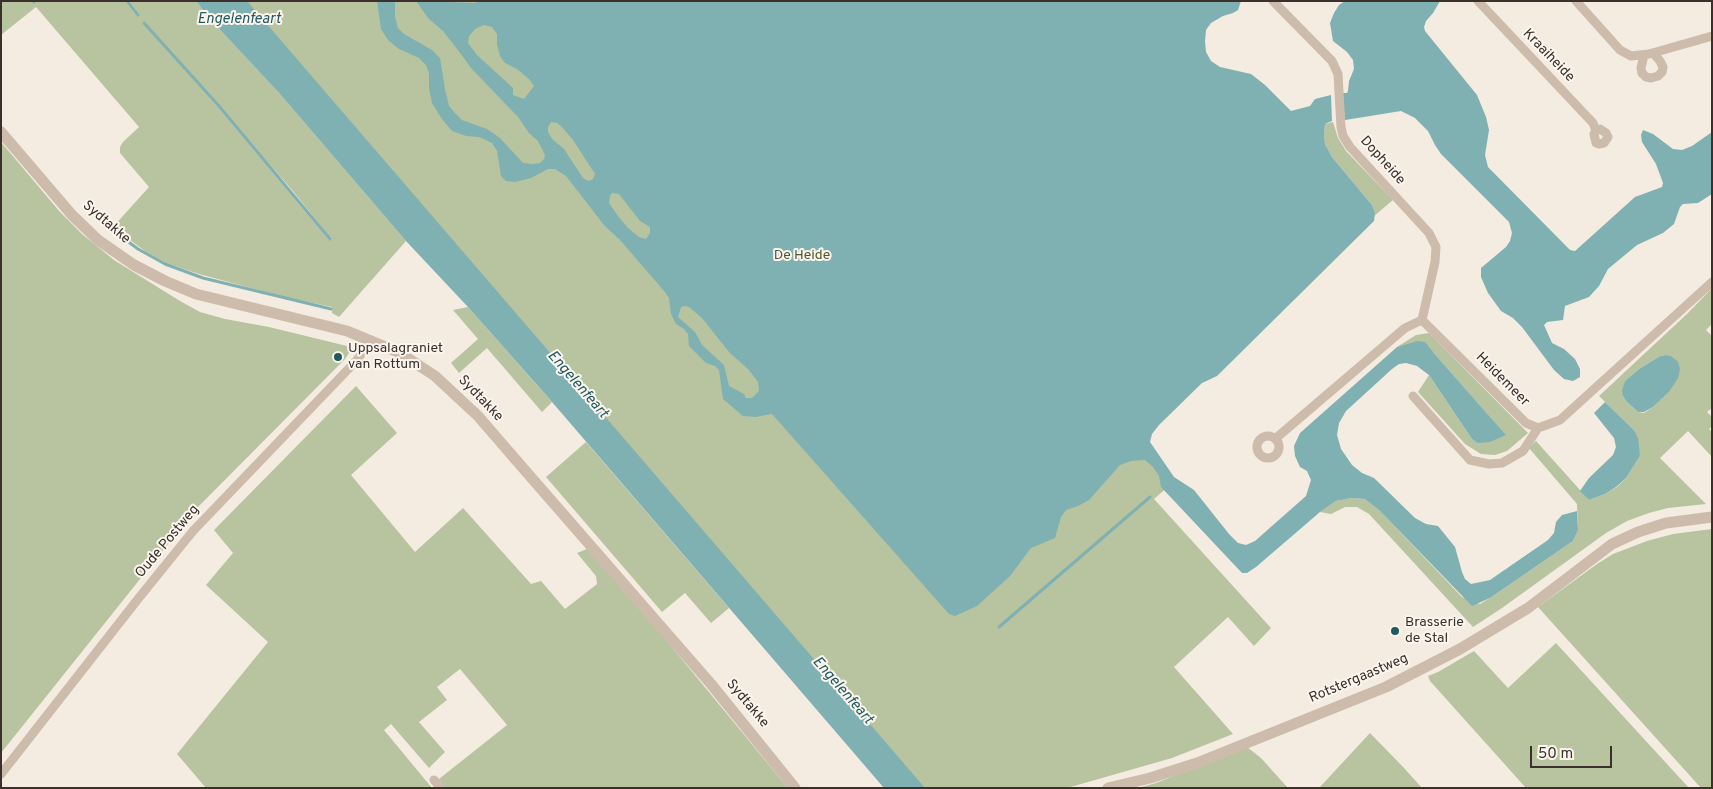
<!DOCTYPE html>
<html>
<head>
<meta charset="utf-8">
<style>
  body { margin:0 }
  #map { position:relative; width:1713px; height:789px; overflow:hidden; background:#f4ebe1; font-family:Overpass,sans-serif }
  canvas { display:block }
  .frame { position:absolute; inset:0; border:2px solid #3b302b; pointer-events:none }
  .scale { position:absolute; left:1530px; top:746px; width:82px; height:22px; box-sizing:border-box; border:2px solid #3b302b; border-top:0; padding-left:6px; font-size:15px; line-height:18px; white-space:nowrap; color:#3b302b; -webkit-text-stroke:4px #fbf5ee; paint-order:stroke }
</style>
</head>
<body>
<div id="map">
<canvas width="1713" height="789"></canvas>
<div class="frame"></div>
<div class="scale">50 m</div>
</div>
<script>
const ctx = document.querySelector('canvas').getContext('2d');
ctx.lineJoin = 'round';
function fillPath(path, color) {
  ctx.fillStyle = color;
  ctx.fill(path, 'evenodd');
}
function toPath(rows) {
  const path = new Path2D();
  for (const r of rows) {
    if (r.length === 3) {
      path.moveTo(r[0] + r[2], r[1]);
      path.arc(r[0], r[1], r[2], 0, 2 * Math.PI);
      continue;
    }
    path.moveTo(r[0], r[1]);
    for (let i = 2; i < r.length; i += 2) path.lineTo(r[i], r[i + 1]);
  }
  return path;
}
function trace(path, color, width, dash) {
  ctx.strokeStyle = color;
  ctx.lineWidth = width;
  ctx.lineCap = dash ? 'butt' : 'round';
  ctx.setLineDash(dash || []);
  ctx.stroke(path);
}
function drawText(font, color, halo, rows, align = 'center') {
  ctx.font = font + ' Overpass,sans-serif';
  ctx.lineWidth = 4;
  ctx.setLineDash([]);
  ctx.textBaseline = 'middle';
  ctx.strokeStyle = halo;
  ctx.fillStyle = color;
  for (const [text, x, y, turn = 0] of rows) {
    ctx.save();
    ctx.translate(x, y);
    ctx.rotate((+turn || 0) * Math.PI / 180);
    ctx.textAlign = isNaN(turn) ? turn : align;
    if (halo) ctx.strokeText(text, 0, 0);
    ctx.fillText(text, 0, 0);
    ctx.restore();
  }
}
fillPath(toPath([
  [1,1,125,1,137,16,139,14,129,1,196,1,210,19,280,94,406,241,339,317,332,313,332,307,284,297,199,274,166,263,146,252,113,227,149,187,120,153,120,147,123,142,139,127,36,7,1,35],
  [144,22,292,190,332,240,329,240,217,106,143,23],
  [246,1,982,1,1137,441,1169,486,1154,499,1271,628,1254,646,1228,617,1174,667,1233,734,1172,758,1067,788,922,788],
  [1333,122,1338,138,1346,151,1393,200,1374,216,1372,205,1332,157,1325,144,1324,134,1325,124],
  [1,142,60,212,82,234,114,260,180,301,200,312,225,319,269,327,347,346,349,353,345,359,196,509,1,753],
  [1712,288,1712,324,1706,330,1712,336,1712,408,1707,412,1712,417,1712,426,1709,429,1712,432,1712,457,1688,431,1660,458,1706,504,1668,508,1649,513,1627,521,1606,533,1502,608,1473,627,1369,514,1357,507,1345,507,1331,514,1320,512,1336,501,1351,498,1365,499,1380,511,1462,597,1480,604,1490,598,1573,541,1578,530,1577,504,1529,448,1536,441,1589,500,1605,494,1617,487,1626,478,1640,456,1634,430,1599,396,1688,313],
  [1666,355,1669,392,1653,407,1644,413,1638,412,1626,401,1623,396,1625,381,1639,369,1660,356],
  [468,307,552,402,542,412,487,348,459,373,451,363,478,339,453,310],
  [1429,333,1528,433,1507,451,1495,455,1481,454,1465,444,1418,392,1429,375,1472,439,1477,443,1505,434,1433,352,1397,347,1416,335],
  [356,386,397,433,351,475,415,552,463,508,531,584,541,581,565,609,597,584,596,576,577,553,587,549,666,640,788,788,446,788,439,779,507,725,460,669,437,687,447,700,419,722,445,752,429,768,391,724,384,730,432,788,206,788,177,754,268,642,206,585,233,553,214,530],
  [586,442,729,608,711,623,685,593,662,612,546,477],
  [1712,529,1712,788,1701,788,1538,607,1597,564,1613,554,1647,541,1673,534],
  [1556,643,1689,788,1526,788,1430,681,1428,676,1438,672,1474,651,1508,688],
  [1370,733,1404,768,1422,788,1319,788],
  [1247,747,1261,758,1288,788,1138,788,1156,783]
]), '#b8c4a0');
fillPath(toPath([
  [196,1,247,1,925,788,884,788,546,395,468,307,406,241,280,94,210,19],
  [377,1,395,1,395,17,398,28,404,34,432,50,440,58,445,89,449,106,455,113,462,120,487,129,500,138,523,163,533,164,540,163,544,159,545,155,538,141,529,133,518,117,471,68,458,50,443,31,428,18,416,1,475,3,479,1,1241,1,1238,10,1233,13,1223,16,1211,23,1206,30,1205,41,1206,52,1211,61,1220,67,1251,74,1265,85,1291,111,1310,106,1315,99,1331,95,1332,121,1325,124,1324,134,1325,144,1332,157,1372,205,1375,214,1374,221,1217,376,1202,383,1159,425,1152,434,1150,442,1174,477,1194,490,1229,534,1238,543,1246,545,1255,541,1306,496,1311,480,1307,471,1300,467,1295,456,1294,446,1300,433,1397,347,1418,341,1425,342,1433,352,1506,435,1490,442,1477,443,1472,439,1429,375,1417,366,1406,363,1399,364,1392,369,1346,411,1339,423,1337,435,1341,449,1352,465,1362,473,1374,478,1415,518,1426,524,1438,526,1455,547,1462,572,1465,579,1471,584,1490,580,1548,540,1554,533,1556,522,1562,515,1577,511,1578,530,1573,541,1490,598,1472,606,1380,511,1365,499,1351,498,1336,501,1320,512,1256,567,1247,573,1242,573,1161,487,1159,476,1153,467,1145,460,1131,461,1120,465,1089,500,1078,506,1066,510,1061,517,1055,538,1031,548,1010,576,977,606,955,616,949,614,772,414,756,417,743,416,723,399,719,370,715,366,706,363,689,346,688,334,684,329,676,324,671,314,669,298,665,292,620,240,604,225,566,176,555,169,548,169,531,178,515,182,506,181,501,176,497,151,492,143,479,137,466,136,452,131,442,119,432,103,429,88,429,73,426,65,419,58,399,49,388,40,381,29],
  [484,25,492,27,497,34,497,44,500,56,505,63,517,69,529,79,534,86,524,99,513,95,513,88,477,55,468,43,469,36,475,29],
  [551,122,557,123,562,127,573,140,595,174,593,179,589,181,583,178,564,149,552,139,548,132,548,127],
  [612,193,619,194,640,221,650,227,650,233,646,239,639,237,628,228,618,216,609,203,610,196],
  [685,306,689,307,702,318,729,352,749,370,758,382,759,391,752,398,746,398,744,394,729,386,724,365,702,345,695,332,678,317,681,307],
  [1345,1,1440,1,1433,13,1426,21,1424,27,1425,31,1477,95,1486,117,1489,130,1485,155,1488,167,1570,250,1575,251,1635,197,1662,187,1663,183,1656,164,1642,142,1641,135,1643,130,1653,134,1673,149,1682,150,1692,146,1712,132,1712,194,1698,203,1683,204,1680,207,1674,224,1663,233,1637,245,1608,269,1599,286,1589,297,1565,306,1563,320,1547,322,1544,325,1552,343,1564,349,1575,359,1580,369,1580,377,1573,381,1564,379,1554,370,1522,327,1513,318,1501,311,1488,293,1481,277,1481,268,1506,247,1510,241,1512,233,1509,222,1441,154,1435,145,1428,131,1415,118,1401,111,1345,120,1342,93,1347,93,1348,91,1349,81,1354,69,1353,60,1347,52,1333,41,1330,23,1334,13,1339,5],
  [1666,355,1671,356,1678,362,1680,369,1678,378,1669,392,1653,407,1644,412,1638,412,1626,401,1623,396,1622,391,1625,381,1639,369,1660,356],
  [1605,402,1634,430,1638,438,1640,456,1626,478,1616,487,1605,494,1589,500,1580,491,1589,478,1613,455,1616,447,1614,438,1594,413]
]), '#7fb0b2');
trace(toPath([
  [33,1,34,2],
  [127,1,138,15],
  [144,23,218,105,330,239],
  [111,229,138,249,165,264,203,278,331,309],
  [999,627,1150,497]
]), '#7fb0b2', 3);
trace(toPath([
  [1273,1,1332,61,1338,74,1341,127,1343,136,1350,147,1429,233,1436,247,1435,262,1422,320],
  [1478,1,1593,123,1596,131,1594,134,1596,143,1599,144,1604,143,1608,137,1606,133,1600,129,1596,131],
  [1576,1,1620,50,1631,56,1649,54,1712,36],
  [1644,55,1641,68,1642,73,1646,77,1651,78,1658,76,1662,72,1663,67,1660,61,1653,53],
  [1413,396,1470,460,1489,464,1502,463,1523,451,1538,428],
  [1268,447,11],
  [1275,439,1405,328,1422,320,1526,423,1538,428,1560,420,1712,282],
  [1,774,138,599,193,531,357,360,371,340],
  [434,780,441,788]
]), '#cdbbac', 9);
trace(toPath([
  [1,132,72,215,98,240,134,265,165,281,196,294,347,331,400,353,435,376,478,416,516,460,711,684,795,788],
  [1108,788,1150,778,1197,763,1386,687,1460,649,1528,608,1612,544,1638,532,1666,523,1712,517]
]), '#cdbbac', 11);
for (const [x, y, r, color] of [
  [338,357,5,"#1f5a5e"],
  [1395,631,5,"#1f5a5e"]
]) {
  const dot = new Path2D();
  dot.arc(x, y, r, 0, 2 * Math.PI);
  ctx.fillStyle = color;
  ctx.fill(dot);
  trace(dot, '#fbf5ee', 2);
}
drawText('14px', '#3b302b', '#fbf5ee', [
  ["Kraaiheide",1548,56,46],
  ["Dopheide",1382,161,48],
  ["Sydtakke",106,223,41],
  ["Heidemeer",1502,380,45],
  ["Sydtakke",480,399,46],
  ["Oude Postweg",168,542,-50],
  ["Rotstergaastweg",1359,679,-23],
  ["Sydtakke",747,704,50]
]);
drawText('14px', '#4a5a2e', '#fbf5ee', [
  ["De Heide",802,256]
]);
drawText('14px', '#3b302b', '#fbf5ee', [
  ["Uppsalagraniet",348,349],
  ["van Rottum",348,365],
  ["Brasserie",1405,623],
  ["de Stal",1405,639]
], 'left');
drawText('italic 15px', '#1f5a5e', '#fbf5ee', [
  ["Engelenfeart",239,20],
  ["Engelenfeart",577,385,49],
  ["Engelenfeart",842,691,49]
]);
</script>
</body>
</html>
